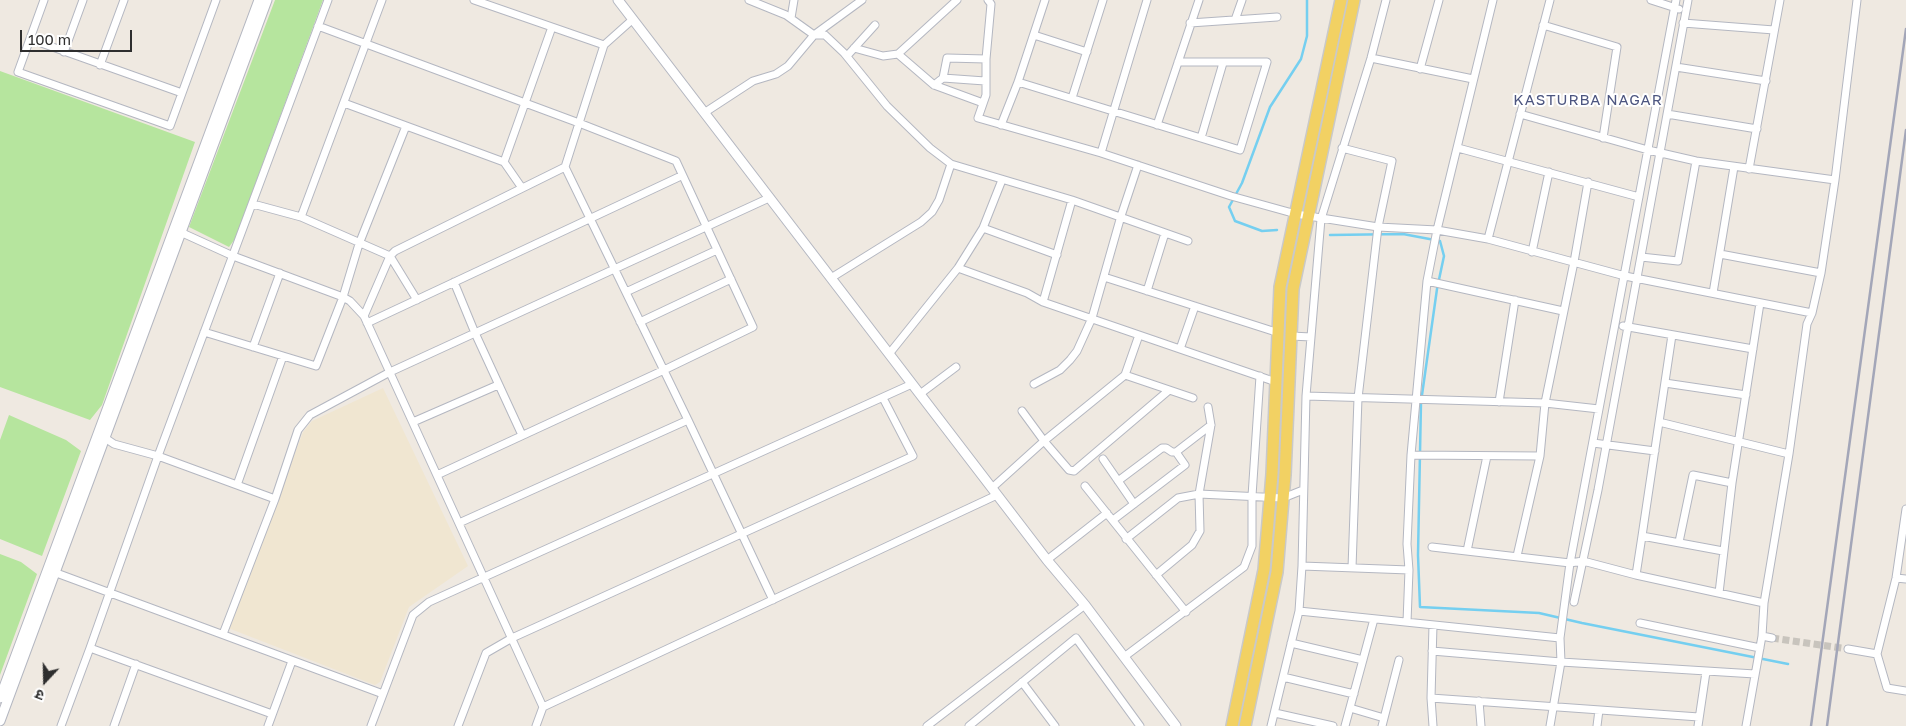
<!DOCTYPE html>
<html>
<head>
<meta charset="utf-8">
<style>
  body { margin:0 }
  #map { position:relative; width:1906px; height:726px; overflow:hidden; background:#efe9e1; font-family:"Golos Text","Noto Sans Devanagari",sans-serif }
  canvas { display:block }
  .north { position:absolute; left:20px; top:656px; width:50px; height:50px; -webkit-text-stroke:4px #fff; paint-order:stroke; rotate:201deg; font-size:14px; font-weight:700; line-height:20px; text-align:center; color:#2e2e2e }
  .north::after { content:''; display:block; margin:auto; width:18px; height:22px; background:#2e2e2e; clip-path:polygon(50% 0,100% 100%,50% 72%,0 100%) }
  .scale { position:absolute; left:20px; top:30px; width:112px; height:22px; box-sizing:border-box; border:2px solid #2e2e2e; border-top:0; padding-left:6px; font-size:15px; line-height:18px; white-space:nowrap; color:#2e2e2e; -webkit-text-stroke:4px #fff; paint-order:stroke }
</style>
</head>
<body>
<div id="map">
<canvas width="1906" height="726"></canvas>
<div class="north">उ</div>
<div class="scale">100 m</div>
</div>
<script>
const ctx = document.querySelector('canvas').getContext('2d');
ctx.lineJoin = 'round';
function fillPath(path, color) {
  ctx.fillStyle = color;
  ctx.fill(path, 'evenodd');
}
function toPath(rows) {
  const path = new Path2D();
  for (const r of rows) {
    path.moveTo(r[0], r[1]);
    for (let i = 2; i < r.length; i += 2) path.lineTo(r[i], r[i + 1]);
  }
  return path;
}
function trace(path, color, width, dash) {
  ctx.strokeStyle = color;
  ctx.lineWidth = width;
  ctx.lineCap = dash ? 'butt' : 'round';
  ctx.setLineDash(dash || []);
  ctx.stroke(path);
}
function drawText(font, color, halo, rows, align = 'center') {
  ctx.font = font + ' "Golos Text",sans-serif';
  ctx.lineWidth = 4;
  ctx.setLineDash([]);
  ctx.textBaseline = 'middle';
  ctx.strokeStyle = halo;
  ctx.fillStyle = color;
  for (const [text, x, y, turn = 0] of rows) {
    ctx.save();
    ctx.translate(x, y);
    ctx.rotate((+turn || 0) * Math.PI / 180);
    ctx.textAlign = isNaN(turn) ? turn : align;
    if (halo) ctx.strokeText(text, 0, 0);
    ctx.fillText(text, 0, 0);
    ctx.restore();
  }
}
fillPath(toPath([
  [383,388,468,566,409,607,380,682,375,685,228,628,303,432,312,421]
]), '#f0e6d1');
fillPath(toPath([
  [275,0,323,0,235,239,229,247,189,227],
  [0,71,195,142,102,405,90,420,0,387],
  [9,415,66,440,81,451,42,556,0,539,0,440],
  [0,554,21,562,37,574,0,675]
]), '#b6e59e');
trace(toPath([
  [1277,230,1262,231,1235,221,1229,207,1242,183,1270,107,1301,59,1307,36,1307,0],
  [1330,235,1403,234,1440,241,1444,256,1437,289,1421,402,1418,555,1420,607,1539,613,1582,623,1788,664]
]), '#75cff0', 2.5);
trace(toPath([
  [1772,638,1848,649]
]), '#c8c4bd', 7, [7, 3.5]);
const minor = toPath([
  [44,0,18,72,170,126,216,0],
  [474,0,604,45],
  [749,0,786,15,814,35,825,35,844,53,887,106,930,148,951,164,1072,200,1188,241],
  [988,0,991,4,986,59,986,95,978,118,1101,153,1231,196,1296,214,1378,227,1437,230,1488,239,1625,276,1812,313],
  [1651,0,1679,9],
  [791,18,794,0],
  [632,20,604,45,565,167,688,420,773,600],
  [1235,20,1242,0],
  [1190,23,1277,17],
  [1683,23,1774,30],
  [1543,25,1617,47,1603,138],
  [318,26,579,123,676,161,753,327,664,370,437,475],
  [1034,35,1087,52],
  [30,39,182,93],
  [854,48,883,56,898,54,957,0],
  [64,52,83,0],
  [898,54,934,85,983,103],
  [847,56,875,25],
  [1371,58,1473,79],
  [100,65,124,0],
  [1676,67,1766,81],
  [1420,69,1439,0],
  [943,78,985,81],
  [1018,82,1240,150,1267,62,1178,62],
  [934,85,943,78,947,58,986,59],
  [1072,98,1103,0],
  [344,103,504,162,522,188],
  [704,113,753,81,776,74,788,66,814,35,862,0],
  [1520,114,1648,150,1696,161,1835,180],
  [1667,114,1757,129],
  [1001,125,1018,82,1045,0],
  [1157,125,1199,0],
  [1201,138,1223,63],
  [1342,148,1392,161,1378,227,1358,398,1352,568],
  [1458,148,1639,197],
  [1101,153,1147,0],
  [504,162,552,27],
  [1749,169,1780,0],
  [253,204,301,217,390,256,417,300],
  [301,217,382,0],
  [983,228,1057,255],
  [178,231,233,256,343,297,350,301,364,316,543,707,536,726],
  [1488,239,1550,0],
  [1532,252,1549,172],
  [1720,254,1821,273],
  [1641,257,1678,261,1696,161],
  [958,268,1027,293,1043,302,1276,382],
  [1104,277,1279,333],
  [831,278,921,222,932,212,939,200,951,164],
  [1427,281,1563,311],
  [454,282,475,333,522,435],
  [1147,291,1165,233],
  [626,292,717,250],
  [1713,293,1734,167],
  [1043,302,1072,200],
  [364,316,390,256,395,251,565,167],
  [640,322,731,279],
  [367,323,681,176],
  [1623,326,1753,349],
  [204,332,316,366,343,297,359,244,406,126],
  [1672,335,1642,536,1723,551],
  [1291,336,1311,337],
  [253,347,280,273],
  [1180,349,1195,306],
  [889,354,958,268,983,228,1002,180],
  [1125,375,1193,398],
  [1665,383,1746,395],
  [1034,384,1060,370,1070,360,1077,351,1092,318,1121,216,1138,165],
  [920,394,956,367],
  [1306,396,1545,403,1599,409],
  [1499,402,1515,300],
  [1022,411,1044,441,1069,470,1074,471,1168,391],
  [413,422,498,385],
  [1659,422,1789,454],
  [102,436,114,444,158,456,275,499],
  [1593,443,1655,451],
  [1411,455,1540,456],
  [1103,459,1134,504],
  [1118,481,1162,448,1166,448,1172,452,1176,452,1211,425],
  [237,485,283,356],
  [1085,486,1186,612],
  [992,488,1044,441,1125,375,1139,335],
  [1906,509,1896,578,1877,654,1887,688,1906,691],
  [1113,520,1185,465,1176,452],
  [459,523,688,420],
  [1126,539,1178,498,1199,494,1283,498,1303,490],
  [1679,542,1693,475,1732,483],
  [1432,547,1570,563,1583,561,1636,575,1764,603],
  [1467,551,1487,456],
  [1517,556,1540,456,1545,403,1574,262,1588,182],
  [1047,560,1107,513],
  [1302,566,1409,570],
  [51,571,383,694],
  [1156,575,1192,545,1200,531,1199,494,1211,425,1208,407],
  [1636,575,1642,536],
  [1896,578,1906,579],
  [1719,593,1732,483,1760,303],
  [1574,602,1598,490,1688,0],
  [1299,611,1560,638],
  [1407,622,1409,570,1407,544,1411,455,1427,281,1437,230,1493,0],
  [1640,623,1760,648],
  [1433,625,1431,698,1433,726],
  [223,634,275,499,298,430,310,415,390,372,769,198],
  [1762,636,1772,638],
  [1291,643,1363,660],
  [90,648,272,714],
  [1848,649,1877,654],
  [1432,651,1561,662,1755,674],
  [1124,657,1244,567,1252,546,1252,496,1260,376],
  [1283,677,1354,694],
  [1022,682,1055,726],
  [1431,698,1699,717],
  [1479,701,1481,726],
  [543,707,997,495],
  [1350,708,1384,718],
  [1275,713,1333,726],
  [61,726,90,648,158,456,328,0],
  [114,726,136,664],
  [268,726,292,661],
  [371,726,413,615,429,602,912,384],
  [458,726,486,653,512,638,913,456,883,398],
  [927,726,1085,605],
  [969,726,1076,638,1140,726],
  [1271,726,1299,611,1302,566,1306,396,1321,219,1371,58,1386,0],
  [1345,726,1374,619],
  [1382,726,1399,660],
  [1550,726,1561,662,1560,638,1570,563,1676,0],
  [1597,726,1599,710],
  [1698,726,1706,672],
  [1746,726,1762,636,1764,603,1789,454,1807,324,1812,313,1821,273,1835,180,1857,0]
]);
const tertiary = toPath([
  [618,0,1047,560,1085,605,1176,726],
  [0,698,259,0],
  [0,721,267,0]
]);
const primary = toPath([
  [1232,726,1264,570,1272,474,1280,287,1341,0],
  [1245,726,1277,572,1285,475,1293,289,1354,0]
]);
trace(minor, '#b4b7c1', 9);
trace(tertiary, '#b4b7c1', 11);
trace(primary, '#c9c9c9', 14);
trace(minor, '#fff', 7);
trace(tertiary, '#fff', 9);
trace(primary, '#f2d163', 11);
trace(toPath([
  [1811,726,1906,29],
  [1827,726,1906,130]
]), '#a3a6b8', 2.5);
ctx.letterSpacing = '1px';
drawText('15px', '#4d5680', '#fff', [
  ["KASTURBA NAGAR",1588,100]
]);
ctx.letterSpacing = '0px';
</script>
</body>
</html>
